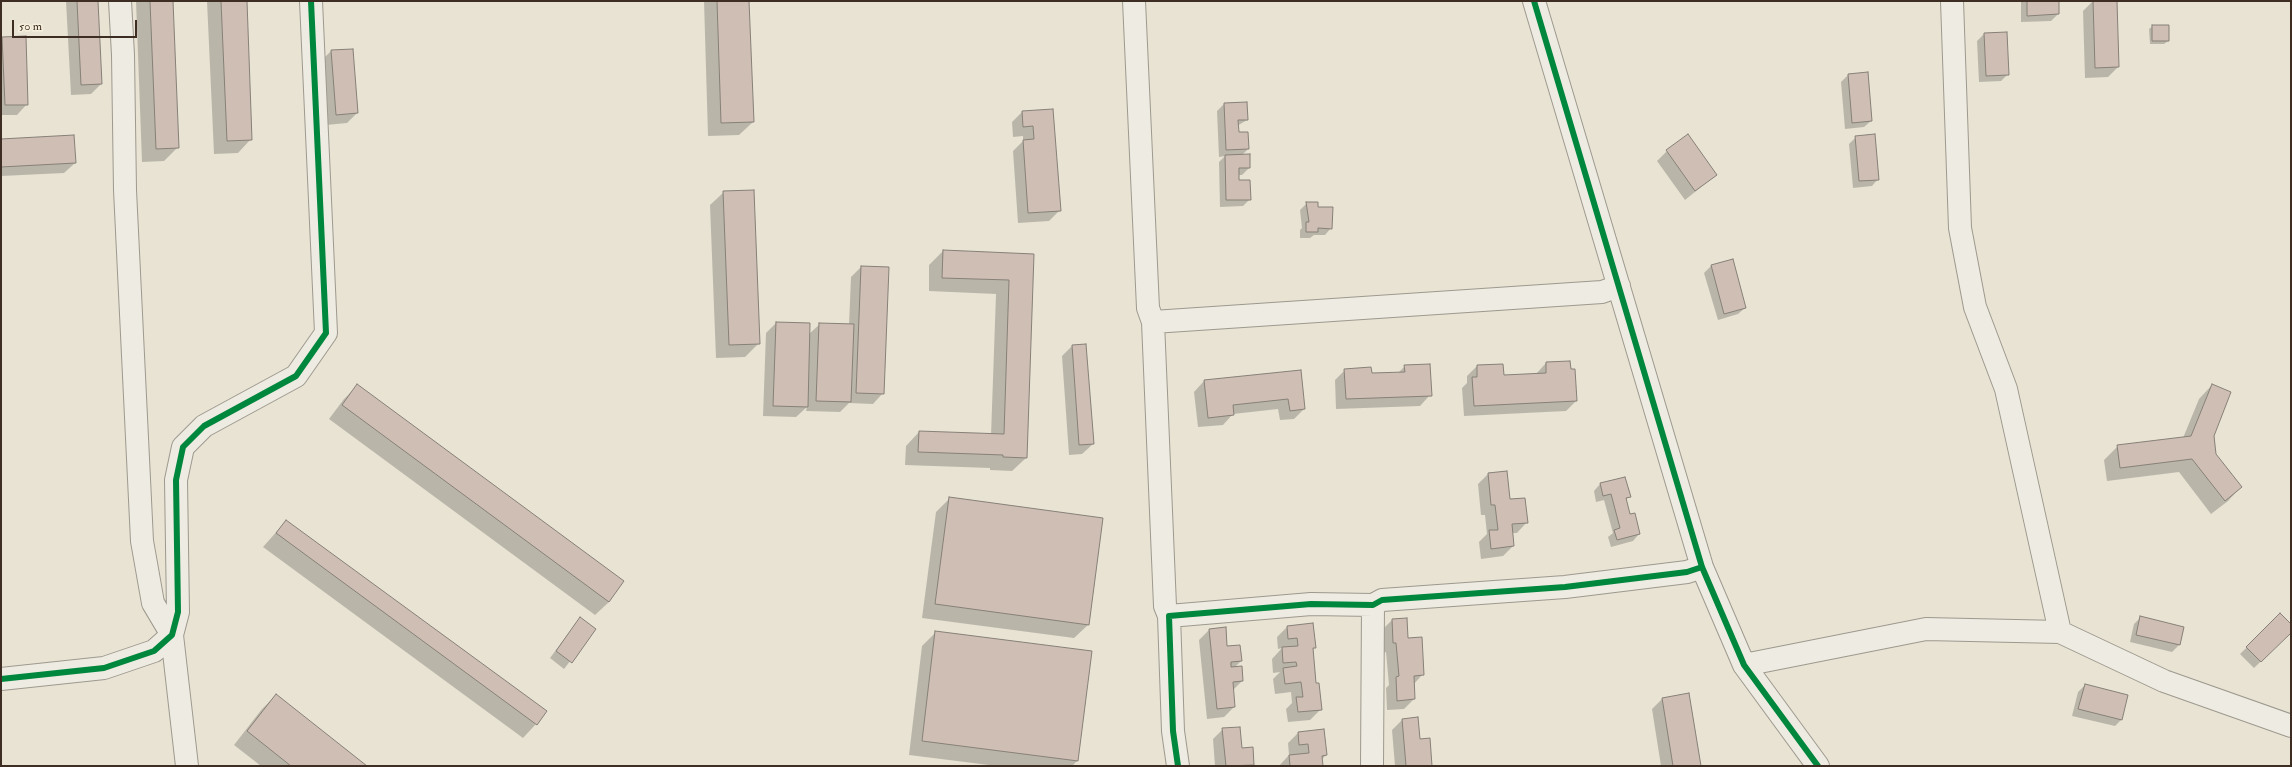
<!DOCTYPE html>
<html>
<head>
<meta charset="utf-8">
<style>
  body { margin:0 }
  #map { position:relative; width:2292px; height:767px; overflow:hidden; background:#e8e3d3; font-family:"IM FELL Double Pica",serif }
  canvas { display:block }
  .frame { position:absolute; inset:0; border:2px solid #3e2d22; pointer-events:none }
  .scale { position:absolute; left:12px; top:20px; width:125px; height:18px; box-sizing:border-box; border:2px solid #3e2d22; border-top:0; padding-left:5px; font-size:12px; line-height:14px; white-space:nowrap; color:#3e2d22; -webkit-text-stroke:3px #f6f0dd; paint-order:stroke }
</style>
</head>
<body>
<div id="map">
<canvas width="2292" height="767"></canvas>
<div class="frame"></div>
<div class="scale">50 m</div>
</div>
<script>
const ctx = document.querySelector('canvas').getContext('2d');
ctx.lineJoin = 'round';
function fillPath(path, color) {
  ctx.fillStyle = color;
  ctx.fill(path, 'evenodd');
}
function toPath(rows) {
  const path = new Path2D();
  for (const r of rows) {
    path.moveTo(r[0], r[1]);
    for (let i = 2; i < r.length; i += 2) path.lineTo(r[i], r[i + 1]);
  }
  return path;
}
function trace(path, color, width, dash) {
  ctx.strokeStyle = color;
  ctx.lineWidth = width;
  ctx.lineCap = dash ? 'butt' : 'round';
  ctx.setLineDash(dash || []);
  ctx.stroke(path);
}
fillPath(toPath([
  [66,1,97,1,101,84,91,94,71,95],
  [136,1,172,1,178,147,164,161,142,162],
  [207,1,246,1,251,139,238,153,214,154],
  [704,1,748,1,753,122,739,135,708,136],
  [2021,1,2058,1,2058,14,2051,21,2021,22],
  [2093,1,2116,1,2118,67,2108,77,2085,78,2083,11],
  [2153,26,2168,41,2164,44,2150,44,2149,29],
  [1984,34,2008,74,2001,81,1979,82,1977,41],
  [3,38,27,104,17,115,1,115,1,39],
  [352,50,357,113,347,123,326,125,321,61,331,51],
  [1867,74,1871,121,1864,127,1845,129,1841,82,1848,75],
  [1224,104,1247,120,1237,126,1238,133,1248,149,1241,156,1249,168,1242,175,1238,175,1238,181,1250,199,1243,206,1220,207,1219,162,1225,156,1219,157,1217,111],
  [1052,110,1060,210,1049,221,1018,223,1013,151,1023,141,1023,136,1013,137,1012,122,1022,112],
  [1856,137,1878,179,1872,186,1853,188,1849,144],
  [1,140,75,163,64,173,1,176],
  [1667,151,1716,175,1685,200,1657,161],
  [724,192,759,343,745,357,716,358,710,205],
  [1307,203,1317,208,1331,228,1325,235,1314,235,1310,238,1300,238,1300,230,1302,228,1300,210],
  [943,251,1033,255,1026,458,1012,471,990,470,990,468,905,465,906,446,919,432,991,435,996,294,929,291,929,265],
  [1732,261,1745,308,1738,314,1718,320,1704,273,1711,266],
  [861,267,883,393,873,404,849,403,840,412,806,411,807,407,796,417,763,416,766,333,776,323,809,334,820,324,849,325,851,277],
  [1072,346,1093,444,1082,454,1069,455,1062,356],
  [1546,363,1576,401,1566,411,1464,416,1462,388,1467,383,1467,376,1477,366,1503,376,1536,374],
  [1405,366,1430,395,1420,406,1336,409,1335,380,1345,370,1371,374,1398,373],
  [1300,371,1304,409,1294,419,1280,420,1278,409,1233,414,1223,425,1198,427,1194,392,1204,381],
  [2212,385,2215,454,2241,487,2228,501,2211,514,2179,472,2107,481,2104,460,2118,446,2183,438,2199,399],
  [357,386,623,582,609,602,595,615,329,419,344,399],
  [1488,474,1527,522,1517,533,1512,533,1513,546,1503,556,1481,559,1479,542,1487,534,1485,515,1481,515,1478,484],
  [1600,484,1629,496,1625,501,1629,516,1639,534,1633,541,1611,547,1608,537,1613,533,1604,500,1596,502,1594,491],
  [950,498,1088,625,1074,638,922,618,936,512],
  [286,521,536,724,523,738,263,547],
  [2280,615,2291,626,2291,632,2254,668,2240,654],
  [2141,617,2183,627,2179,645,2172,652,2130,642,2134,624],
  [580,618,595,629,564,669,550,658],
  [1392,620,1407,639,1423,674,1413,685,1414,699,1404,709,1387,710,1386,688,1389,685,1386,652,1383,653,1382,630],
  [1312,624,1315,647,1312,650,1315,684,1321,709,1310,720,1288,722,1286,709,1292,703,1291,692,1275,694,1273,679,1280,672,1273,673,1272,659,1282,648,1278,649,1277,637,1287,627],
  [1209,630,1241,661,1234,668,1242,681,1233,690,1234,707,1224,717,1207,719,1199,640],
  [936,632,1077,761,1072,766,997,766,909,755,922,646],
  [2085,685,2121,720,2115,726,2072,716,2078,692],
  [1688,694,1700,766,1661,766,1652,709,1662,699],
  [276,695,366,766,261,766,234,745,262,709],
  [1417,718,1419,740,1431,766,1395,766,1392,730,1402,720],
  [1223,729,1253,764,1252,766,1215,766,1213,739],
  [1298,733,1326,755,1322,759,1322,766,1279,766,1289,755,1288,743]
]), '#0003');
const building = toPath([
  [77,1,98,1,102,84,81,85,77,1],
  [150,1,173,1,179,148,156,149,150,1],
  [221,1,247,1,252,140,227,141,221,1],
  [717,1,749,1,754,122,721,123,717,1],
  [2027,1,2059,1,2059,14,2027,16,2027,1],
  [2093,1,2117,1,2119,67,2095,68,2093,1],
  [2152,25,2169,25,2169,41,2152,41,2152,25],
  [2007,32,2009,75,1986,76,1984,33,2007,32],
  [26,36,28,105,5,105,2,37,26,36],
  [353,49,358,113,336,115,331,50,353,49],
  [1868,72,1872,121,1852,123,1848,74,1868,72],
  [1247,102,1248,120,1238,120,1239,132,1248,132,1249,149,1226,150,1224,103,1247,102],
  [1053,109,1061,211,1028,213,1023,140,1034,139,1033,126,1023,127,1022,111,1053,109],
  [1688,134,1717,175,1695,191,1666,150,1688,134],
  [1875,134,1879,180,1859,181,1855,136,1875,134],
  [74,135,76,163,1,167,1,139,74,135],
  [1250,154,1250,168,1239,168,1239,180,1250,180,1251,200,1226,200,1225,155,1250,154],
  [754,190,760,344,729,345,723,191,754,190],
  [1306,202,1318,202,1318,207,1333,207,1332,229,1318,228,1318,232,1306,232,1306,222,1309,222,1306,202],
  [943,250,1034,254,1027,458,1003,457,1003,455,918,452,919,431,1004,434,1009,280,942,278,943,250],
  [1733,259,1746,308,1724,314,1711,265,1733,259],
  [861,266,889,267,884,394,856,393,861,266],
  [776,322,810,323,808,407,773,406,776,322],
  [819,323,854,324,851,402,816,401,819,323],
  [1086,344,1094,444,1079,445,1072,345,1086,344],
  [1570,361,1571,369,1575,369,1577,401,1474,406,1472,377,1477,377,1477,365,1503,364,1504,375,1546,373,1546,362,1570,361],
  [1430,364,1432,396,1346,399,1344,369,1371,367,1372,373,1405,372,1404,365,1430,364],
  [1301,370,1305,409,1290,411,1288,399,1233,405,1234,415,1208,418,1204,380,1301,370],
  [357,384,624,581,609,602,342,405,357,384],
  [2212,384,2231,392,2214,436,2216,454,2242,487,2225,501,2192,459,2120,468,2117,445,2191,436,2212,384],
  [1507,471,1510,499,1525,498,1528,523,1512,524,1514,546,1491,549,1489,530,1498,530,1495,505,1491,505,1488,473,1507,471],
  [1625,477,1631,497,1626,498,1630,514,1635,513,1640,534,1617,540,1614,530,1620,528,1611,494,1603,496,1600,483,1625,477],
  [949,497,1103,518,1089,625,935,604,949,497],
  [286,520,547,711,537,725,276,533,286,520],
  [2280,613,2291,624,2291,633,2261,662,2246,647,2280,613],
  [2140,616,2184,627,2180,645,2136,635,2140,616],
  [580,617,596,629,572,663,556,651,580,617],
  [1407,618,1408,638,1422,637,1424,675,1414,676,1415,699,1397,701,1396,677,1399,676,1396,643,1393,643,1392,619,1407,618],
  [1313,623,1316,648,1313,648,1316,683,1319,683,1322,710,1298,712,1296,697,1303,697,1301,682,1285,684,1283,668,1297,666,1296,662,1283,663,1282,647,1298,646,1297,638,1288,639,1287,626,1313,623],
  [1226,627,1227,646,1240,645,1242,661,1231,662,1231,667,1242,666,1243,681,1233,682,1235,707,1217,709,1209,629,1226,627],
  [935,631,1092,651,1078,761,922,741,935,631],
  [2085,684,2128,695,2122,720,2078,709,2085,684],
  [1689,693,1701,766,1673,766,1662,698,1689,693],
  [276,694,367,766,291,766,247,731,276,694],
  [1418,717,1420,739,1430,738,1432,766,1406,766,1402,719,1418,717],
  [1240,727,1242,748,1253,747,1254,765,1226,766,1222,728,1240,727],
  [1324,729,1327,755,1322,756,1323,766,1290,766,1289,755,1309,753,1308,744,1299,745,1298,732,1324,729]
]);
fillPath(building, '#cfbeb4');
trace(building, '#868077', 1);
const minor = toPath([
  [120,1,123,55,125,190,142,541,153,603,172,635,187,766],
  [1134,1,1148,308,1153,322,1165,606,1169,616],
  [1534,1,1702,567,1744,665,1818,766],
  [1952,1,1960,228,1975,307,2006,389,2060,632],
  [1153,322,1602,292,1619,286],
  [1744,665,1926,629,2060,632,2164,681,2291,726],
  [1,679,104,668,154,651,172,635,178,612,176,480,183,447,204,426,296,376,326,333,311,1],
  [1178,766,1173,731,1169,616,1311,604,1373,605,1382,600,1565,587,1687,572,1702,567],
  [1372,766,1373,605]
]);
trace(minor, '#9e998e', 24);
trace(minor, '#edebe2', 22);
trace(toPath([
  [1534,1,1702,567,1744,665,1818,766],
  [1,679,104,668,154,651,172,635,178,612,176,480,183,447,204,426,296,376,326,333,311,1],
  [1178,766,1173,731,1169,616,1311,604,1373,605,1382,600,1565,587,1687,572,1702,567]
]), '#00873e', 6);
</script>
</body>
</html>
